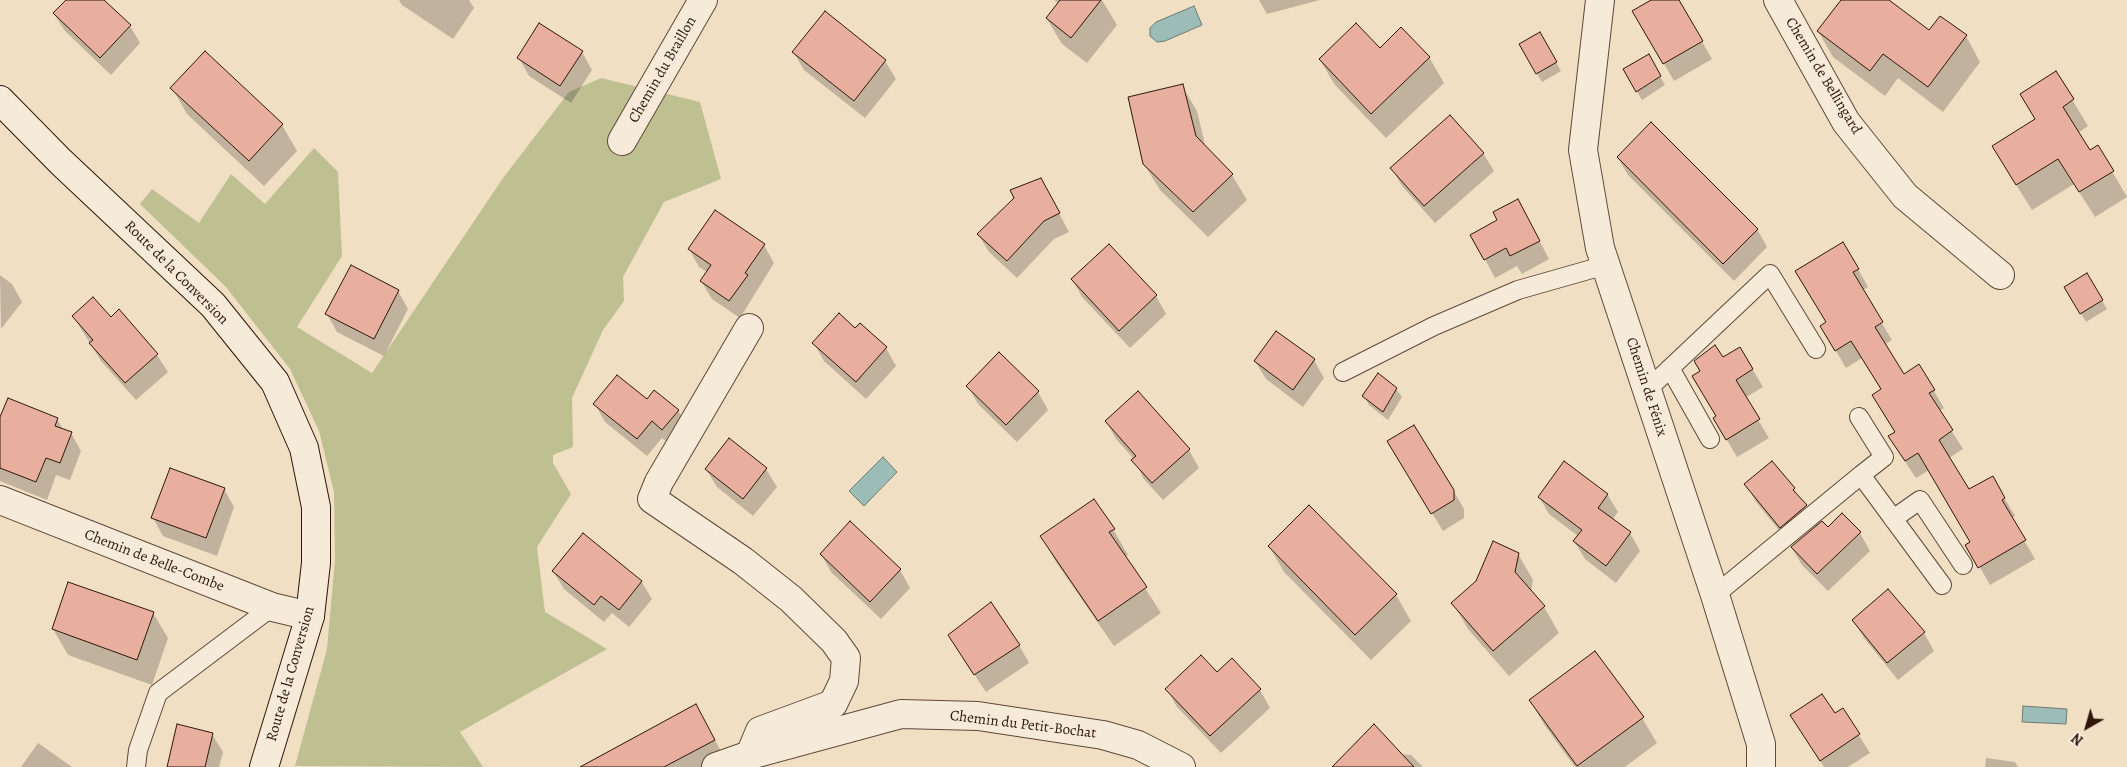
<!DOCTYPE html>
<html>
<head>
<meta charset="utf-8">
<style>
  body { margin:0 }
  #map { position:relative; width:2127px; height:767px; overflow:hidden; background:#f1dfc4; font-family:Alegreya,serif }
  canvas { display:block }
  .north { position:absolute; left:2062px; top:702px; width:50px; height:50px; -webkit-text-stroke:4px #f6ead9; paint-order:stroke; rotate:218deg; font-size:14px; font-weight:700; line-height:20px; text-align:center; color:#2e160b }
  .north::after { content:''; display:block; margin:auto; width:18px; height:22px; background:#2e160b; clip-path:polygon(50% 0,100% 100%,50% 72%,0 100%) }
</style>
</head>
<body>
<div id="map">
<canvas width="2127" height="767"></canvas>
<div class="north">N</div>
</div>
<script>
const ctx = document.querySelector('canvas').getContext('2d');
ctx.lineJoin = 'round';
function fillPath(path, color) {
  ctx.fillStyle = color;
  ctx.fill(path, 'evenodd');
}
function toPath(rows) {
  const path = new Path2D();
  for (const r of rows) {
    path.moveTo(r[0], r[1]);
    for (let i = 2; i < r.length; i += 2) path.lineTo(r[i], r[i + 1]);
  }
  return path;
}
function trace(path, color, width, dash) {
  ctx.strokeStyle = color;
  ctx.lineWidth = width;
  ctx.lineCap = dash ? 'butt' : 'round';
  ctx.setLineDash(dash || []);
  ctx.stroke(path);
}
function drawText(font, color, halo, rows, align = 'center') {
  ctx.font = font + ' Alegreya,serif';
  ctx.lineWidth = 5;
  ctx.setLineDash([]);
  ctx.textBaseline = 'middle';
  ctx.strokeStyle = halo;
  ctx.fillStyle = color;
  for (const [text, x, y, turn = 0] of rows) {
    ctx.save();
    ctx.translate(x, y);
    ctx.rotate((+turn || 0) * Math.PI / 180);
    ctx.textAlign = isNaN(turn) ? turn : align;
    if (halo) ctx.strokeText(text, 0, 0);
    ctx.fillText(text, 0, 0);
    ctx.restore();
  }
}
fillPath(toPath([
  [601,78,700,102,721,179,664,202,623,277,624,301,603,330,572,398,573,447,553,455,553,463,571,494,537,547,545,612,607,649,460,732,483,767,295,766,327,649,335,559,334,492,319,431,290,369,226,287,140,204,152,189,199,223,231,174,265,204,314,148,338,172,342,256,297,327,372,373,503,178,569,92]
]), '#bfc091');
const water = toPath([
  [1194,6,1202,25,1165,41,1157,42,1150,36,1150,28,1156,22,1194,6],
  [883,457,897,472,864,506,849,491,883,457],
  [2023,706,2067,709,2066,724,2022,722,2023,706]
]);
fillPath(water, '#9bbcb7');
trace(water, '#6f7a72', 1);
fillPath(toPath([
  [67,0,102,0,130,26,140,43,111,75,65,31,54,14],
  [399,0,469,0,474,8,453,39,402,5],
  [1054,0,1102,0,1117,25,1087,63,1062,44,1047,19,1059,4],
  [1259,0,1320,0,1267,14],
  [1654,0,1678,0,1712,59,1674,81,1634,11],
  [1842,0,1887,0,1929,32,1966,36,1980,62,1943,112,1898,78,1885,96,1833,57,1818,31],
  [825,13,885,61,896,79,865,118,804,70,794,53],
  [1540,34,1561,71,1542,82,1520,45],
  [1380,50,1429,57,1444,83,1386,138,1335,85,1320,60],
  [205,52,282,125,297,151,264,186,187,114,172,88],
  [582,52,592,70,571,103,529,76,519,58],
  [1648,56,1665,85,1642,100,1624,70],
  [2056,73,2088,126,2078,133,2089,151,2097,146,2127,197,2095,217,2074,184,2032,210,2008,172,2036,120],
  [1182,86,1197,111,1206,149,1232,175,1247,200,1208,237,1160,190,1144,164],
  [1483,153,1494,171,1435,223,1402,186,1392,168],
  [1618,158,1757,229,1767,247,1734,281,1628,175],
  [1050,197,1069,232,1054,239,1017,278,989,252,978,234],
  [1528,219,1549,259,1522,274,1517,266,1495,278,1472,235],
  [764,245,774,263,740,318,712,299,701,281,707,272,699,267,689,249],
  [1109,245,1156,296,1166,314,1130,348,1082,297,1072,279],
  [1858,269,1868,287,1862,291,1892,340,1884,345,1903,376,1919,366,1944,408,1939,411,1963,449,1949,458,1969,491,1992,477,2015,516,2011,518,2035,559,1990,585,1967,545,1971,542,1929,470,1916,478,1900,454,1896,433,1882,390,1862,358,1846,368,1832,344,1827,323,1797,272],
  [0,275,12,284,22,302,1,329],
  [2087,275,2107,309,2086,322,2066,288],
  [398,291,408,309,384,356,337,332,327,314],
  [119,311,157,355,168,372,136,400,101,361,73,316,111,318],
  [856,329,886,348,896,366,866,399,824,361,814,343],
  [1740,348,1763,387,1745,398,1769,438,1737,457,1714,418,1717,416,1722,359],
  [1314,360,1324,378,1303,407,1266,379,1255,361],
  [968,386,1038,392,1048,410,1017,442,978,404],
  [1396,389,1402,397,1388,420,1369,405,1364,396],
  [1138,392,1189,450,1199,468,1163,500,1143,478,1134,459,1116,439,1106,421],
  [647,400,678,410,688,428,673,447,662,438,647,456,605,422,595,404],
  [57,419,64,431,71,433,81,451,70,480,56,475,47,500,0,481,0,420],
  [1399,459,1453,490,1464,509,1464,518,1443,531],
  [706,469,766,469,777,487,753,516,717,487],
  [1746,484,1794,489,1816,524,1791,545,1756,502],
  [224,489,234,507,217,556,163,536,153,518],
  [1607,494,1618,512,1612,520,1630,533,1640,551,1616,583,1585,559,1574,541,1578,536,1549,514,1539,497],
  [850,523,900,570,910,588,881,619,831,572,821,554],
  [1827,528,1860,533,1870,551,1828,591,1802,565,1792,548],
  [1113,529,1128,555,1125,557,1161,613,1114,646,1056,562,1042,537],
  [1269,546,1396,595,1411,621,1371,660,1284,572],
  [1518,554,1533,580,1531,592,1544,607,1559,633,1509,676,1468,629,1453,603],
  [553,571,641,581,652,599,629,627,612,613,604,622,564,589],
  [1888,591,1924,633,1934,651,1898,680,1864,638,1853,620],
  [153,613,168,638,152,685,68,655,53,629],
  [949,636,1019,645,1029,663,986,692],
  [1217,674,1260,690,1270,708,1221,753,1177,707,1167,689],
  [1530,700,1642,718,1657,743,1625,767,1575,767,1545,726],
  [1843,710,1870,753,1848,767,1824,767,1791,716,1834,715],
  [708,727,726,761,715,767,582,767],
  [212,734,223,752,219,767,168,767],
  [38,743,72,767,21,767],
  [1400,754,1411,755,1423,767,1337,767],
  [1986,758,2015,762,2018,767,1985,767]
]), '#0003');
const building = toPath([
  [66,0,104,0,131,25,100,58,53,13,66,0],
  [1060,0,1101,0,1071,38,1046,18,1060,0],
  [1651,0,1679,0,1703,41,1663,64,1632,11,1651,0],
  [1841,0,1889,0,1929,30,1940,16,1967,35,1928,87,1883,54,1870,71,1817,31,1841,0],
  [825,11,886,60,854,101,792,52,825,11],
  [539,23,583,51,560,86,517,58,539,23],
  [1356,23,1380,48,1401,27,1430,57,1371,114,1319,59,1356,23],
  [1540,32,1557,62,1536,74,1519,44,1540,32],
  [205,51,283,124,249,161,170,88,205,51],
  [1649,54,1661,76,1636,92,1623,69,1649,54],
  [2056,71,2074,99,2063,107,2090,150,2098,145,2114,171,2079,192,2058,159,2016,185,1992,146,2035,119,2020,94,2056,71],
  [1183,84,1196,136,1233,174,1193,212,1143,164,1128,97,1183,84],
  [1450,115,1484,153,1424,206,1390,168,1450,115],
  [1651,122,1758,229,1723,264,1617,157,1651,122],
  [1041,178,1060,213,1044,221,1007,261,977,234,1014,198,1010,190,1041,178],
  [1518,199,1540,241,1510,256,1506,248,1484,260,1470,235,1497,220,1493,212,1518,199],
  [715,210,765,244,745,273,748,275,729,301,700,281,711,265,688,249,715,210],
  [1843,242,1859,269,1853,272,1883,322,1875,327,1904,374,1919,364,1935,390,1929,393,1953,430,1939,440,1969,489,1993,476,2005,498,2002,500,2026,540,1978,568,1965,545,1970,542,1918,453,1905,461,1888,436,1895,432,1872,395,1881,389,1851,341,1835,351,1820,326,1826,322,1795,271,1843,242],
  [1109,244,1157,295,1119,331,1071,279,1109,244],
  [351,265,399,290,374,339,325,314,351,265],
  [2087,273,2103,300,2080,314,2064,287,2087,273],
  [93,297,111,317,119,309,158,354,125,383,89,343,93,340,72,316,93,297],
  [839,313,855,328,860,323,887,347,856,382,812,343,839,313],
  [1276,331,1315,359,1293,390,1254,361,1276,331],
  [1715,345,1723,357,1740,347,1753,369,1736,380,1760,419,1726,440,1713,418,1716,416,1692,376,1700,371,1694,361,1715,345],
  [999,352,1039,391,1006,425,966,386,999,352],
  [1378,373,1397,388,1383,412,1362,396,1378,373],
  [617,375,647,399,654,390,679,410,662,430,652,421,637,439,593,404,617,375],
  [1138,391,1190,449,1152,483,1131,460,1136,456,1105,421,1138,391],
  [8,398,58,418,55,426,72,432,60,463,46,458,36,482,0,468,0,417,8,398],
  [1414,425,1454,490,1454,500,1431,514,1387,441,1414,425],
  [729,438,767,468,743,499,705,469,729,438],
  [1564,461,1608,494,1598,508,1631,532,1606,566,1573,541,1582,530,1538,497,1564,461],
  [1772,461,1795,488,1793,490,1807,505,1780,528,1744,484,1772,461],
  [170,468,225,488,206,538,151,518,170,468],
  [1094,499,1115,529,1109,532,1147,587,1098,621,1040,536,1094,499],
  [1309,505,1397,594,1355,635,1268,546,1309,505],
  [1842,513,1861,532,1817,574,1791,547,1822,521,1828,527,1842,513],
  [850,521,901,569,870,602,820,554,850,521],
  [583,533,642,581,619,610,601,596,594,605,552,571,583,533],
  [1493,541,1519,553,1515,572,1545,606,1493,651,1451,603,1476,581,1493,541],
  [68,582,154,612,137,660,52,629,68,582],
  [1888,589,1925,632,1887,663,1852,620,1888,589],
  [991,602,1020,645,974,675,948,635,991,602],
  [1595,651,1644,717,1577,766,1529,700,1595,651],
  [1201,655,1217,672,1232,658,1261,689,1210,736,1165,689,1201,655],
  [1822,694,1835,713,1843,708,1860,734,1820,761,1790,715,1822,694],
  [696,704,715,740,664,767,580,767,696,704],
  [177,724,213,733,205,767,167,767,177,724],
  [1374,724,1414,767,1332,767,1374,724]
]);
fillPath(building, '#e8af9e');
trace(building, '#2e160b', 1);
const service = toPath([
  [1670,368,1710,439],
  [1343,372,1434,326,1518,290,1606,265],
  [1647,390,1770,274,1816,349],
  [1859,417,1884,457,1861,475],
  [1893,519,1920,500,1963,565],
  [1715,595,1861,475,1942,585],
  [136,767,138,750,158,693,272,607]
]);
const minor = toPath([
  [1600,0,1583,150,1600,248,1715,595,1761,744,1761,767],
  [1778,0,1846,122,1905,196,2000,275],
  [622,141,703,0],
  [749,328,659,482,652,499,743,561,791,599,834,641,846,658,844,681,833,704,760,731,750,755],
  [0,500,272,607,310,616],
  [716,767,750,755,901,714,978,716,1103,735,1138,745,1181,767]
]);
const secondary = toPath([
  [0,100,61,162,213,305,275,382,304,448,316,507,316,563,310,616,264,767]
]);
trace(service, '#5f4839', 20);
trace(minor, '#5f4839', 30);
trace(secondary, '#2e160b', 30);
trace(service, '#f6ead9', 18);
trace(minor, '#f6ead9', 28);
trace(secondary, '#f6ead9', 28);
drawText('15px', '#2e160b', '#f6ead9', [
  ["Chemin du Braillon",663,70,-60],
  ["Chemin de Bellingard",1823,76,59],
  ["Route de la Conversion",176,273,45],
  ["Chemin de Fénix",1646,387,72],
  ["Chemin de Belle-Combe",154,561,21],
  ["Route de la Conversion",291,674,-74],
  ["Chemin du Petit-Bochat",1023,725,7]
]);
</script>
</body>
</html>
